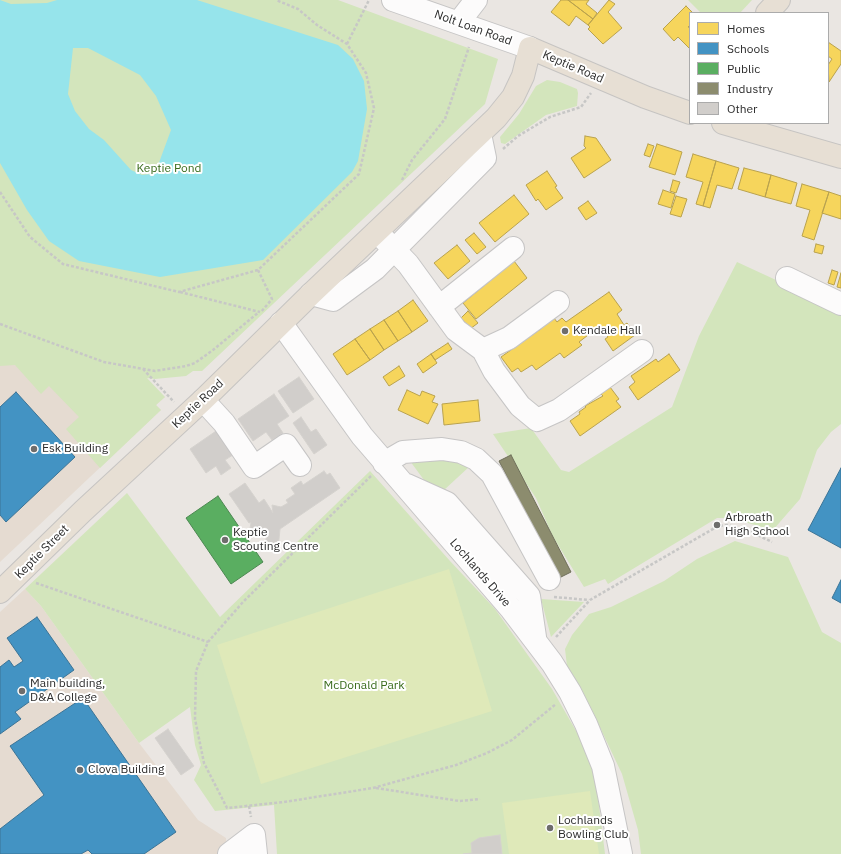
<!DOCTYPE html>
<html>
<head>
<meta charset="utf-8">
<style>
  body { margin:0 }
  #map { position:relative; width:841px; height:854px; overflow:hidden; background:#eae6e2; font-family:"IBM Plex Sans",sans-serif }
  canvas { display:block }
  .legend { position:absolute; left:689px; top:12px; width:140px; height:112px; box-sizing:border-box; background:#fff; border:1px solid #ababab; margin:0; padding:5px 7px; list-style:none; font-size:12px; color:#2c2c2c }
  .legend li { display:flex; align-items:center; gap:8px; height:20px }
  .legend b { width:20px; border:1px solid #ababab }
</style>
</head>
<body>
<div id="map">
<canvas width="841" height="854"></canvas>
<ul class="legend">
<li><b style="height:11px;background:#f6d55c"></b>Homes</li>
<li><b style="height:11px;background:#4393c3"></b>Schools</li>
<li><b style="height:11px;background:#5aae61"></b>Public</li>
<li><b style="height:11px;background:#8c8c6e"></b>Industry</li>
<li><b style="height:11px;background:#d1cecb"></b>Other</li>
</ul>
</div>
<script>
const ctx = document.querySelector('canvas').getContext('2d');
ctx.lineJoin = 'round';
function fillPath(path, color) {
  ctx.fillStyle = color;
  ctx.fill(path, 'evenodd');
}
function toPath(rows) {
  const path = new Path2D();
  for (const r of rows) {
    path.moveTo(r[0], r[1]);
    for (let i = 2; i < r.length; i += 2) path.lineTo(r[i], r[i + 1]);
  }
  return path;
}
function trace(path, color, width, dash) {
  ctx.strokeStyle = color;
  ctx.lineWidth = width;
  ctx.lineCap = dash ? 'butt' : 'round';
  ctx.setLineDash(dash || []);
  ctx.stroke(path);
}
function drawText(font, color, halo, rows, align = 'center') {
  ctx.font = font + ' "IBM Plex Sans",sans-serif';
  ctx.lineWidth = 4;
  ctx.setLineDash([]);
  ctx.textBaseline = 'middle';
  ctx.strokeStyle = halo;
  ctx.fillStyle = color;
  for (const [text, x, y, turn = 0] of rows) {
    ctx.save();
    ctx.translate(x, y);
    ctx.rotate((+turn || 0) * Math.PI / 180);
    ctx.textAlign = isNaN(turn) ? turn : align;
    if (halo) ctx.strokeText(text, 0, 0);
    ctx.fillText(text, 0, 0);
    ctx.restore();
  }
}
fillPath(toPath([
  [0,332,165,397,156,405,161,410,0,562],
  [25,589,41,606,139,743,198,820,226,838,226,852,222,854,0,854,0,612]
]), '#e5dbd1');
fillPath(toPath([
  [0,0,338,0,498,59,485,104,202,371,193,371,186,376,155,379,147,378,165,397,156,405,161,410,100,468,66,429,79,417,49,386,41,394,15,365,0,366],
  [688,0,752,0,740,13,701,13],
  [547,80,560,82,577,89,578,93,577,106,546,115,505,144,501,143,500,137,519,114,536,86],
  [737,262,841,310,841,424,831,432,817,450,800,499,773,530,730,518,717,518,608,584,605,579,584,587,553,537,536,498,493,434,531,428,561,470,569,472,672,407,699,336],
  [451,458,470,466,443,491,424,480,410,461],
  [370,471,450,561,495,609,552,689,579,736,595,773,605,854,277,854,274,805,215,811,194,780,201,765,195,745,190,707,139,743,41,606,25,589,127,493,220,617],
  [735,541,788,557,822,632,841,643,841,854,641,854,638,830,622,774,596,719,567,666,565,649,572,635,589,614,611,607,664,581,697,559],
  [541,599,584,602,551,637]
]), '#d3e5bc');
fillPath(toPath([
  [449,569,492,711,261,784,217,645],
  [590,791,599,854,509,854,502,803]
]), '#dfe9b9');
fillPath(toPath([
  [0,0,11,4,47,3,57,0,197,0,338,45,353,59,364,81,367,109,358,161,352,172,263,260,160,277,79,261,49,241,27,210,0,163],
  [73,48,88,48,140,75,156,96,171,130,157,168,152,174,142,175,131,170,104,140,89,129,75,111,68,94]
]), '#96e4eb');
const homes = toPath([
  [561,0,568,0,593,19,588,25,576,16,569,26,551,12,561,0],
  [568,0,589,0,586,4,597,13,593,19,568,0],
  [609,0,615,4,608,12,622,28,603,44,588,29,590,27,588,25,609,0],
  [686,6,693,13,690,13,690,25,688,27,690,28,690,49,678,37,674,41,663,29,686,6],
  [828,42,841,51,841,64,829,82,828,65,832,59,828,56,828,42],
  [585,136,596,138,611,160,584,178,571,158,586,148,584,146,585,136],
  [648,144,654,146,650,157,644,155,648,144],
  [657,144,682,152,675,175,649,167,657,144],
  [693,154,716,161,703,206,696,204,703,182,686,177,693,154],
  [716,161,739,168,732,189,717,185,710,208,703,206,716,161],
  [744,168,771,175,765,197,738,189,744,168],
  [547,171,557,186,555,187,563,198,546,210,538,199,536,201,526,185,547,171],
  [771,175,797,183,791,204,765,197,771,175],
  [673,180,680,182,676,193,670,191,673,180],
  [802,184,829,192,814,240,802,236,810,210,796,206,802,184],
  [663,190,675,194,671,208,658,204,663,190],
  [829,192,841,196,841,219,822,213,829,192],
  [514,195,529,214,495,242,479,223,514,195],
  [676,196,687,199,681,217,670,214,676,196],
  [588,201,597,213,586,220,578,208,588,201],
  [474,233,486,247,477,254,465,240,474,233],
  [816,244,824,246,822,254,814,252,816,244],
  [457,245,470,261,448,279,434,263,457,245],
  [514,261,527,278,476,319,463,303,514,261],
  [832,270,838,272,834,285,828,283,832,270],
  [841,273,841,288,837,287,841,273],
  [609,292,622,310,617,314,624,325,627,323,635,335,613,351,605,339,608,337,600,326,579,342,582,345,564,358,560,353,536,370,532,365,521,372,518,368,512,372,501,357,542,328,538,322,550,313,557,322,562,318,566,322,609,292],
  [413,300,428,321,412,332,398,311,413,300],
  [398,311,412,332,398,341,384,320,398,311],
  [468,311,478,323,470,329,461,318,468,311],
  [384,320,398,341,384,350,370,329,384,320],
  [370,329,384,350,370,360,355,339,370,329],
  [355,339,370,360,347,375,333,354,355,339],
  [448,343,452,349,435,360,431,354,448,343],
  [431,354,437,363,423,373,417,364,431,354],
  [669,354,680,370,638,400,629,387,635,382,631,376,656,359,658,362,669,354],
  [399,366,405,376,389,386,383,377,399,366],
  [610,387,619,399,616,401,621,407,580,436,570,421,580,414,579,412,586,407,585,406,603,396,601,394,610,387],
  [407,390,420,396,422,391,435,396,432,402,438,404,428,424,398,410,407,390],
  [478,400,480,421,444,425,442,404,478,400]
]);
fillPath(homes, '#f6d55c');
trace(homes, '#b9a24e', 1);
const schools = toPath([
  [16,392,75,457,6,522,0,515,0,407,16,392],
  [841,468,841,548,808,530,841,468],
  [841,580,841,603,832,598,841,580],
  [37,617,74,670,15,712,21,719,0,734,0,667,9,660,14,667,23,661,7,638,37,617],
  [83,698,176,832,144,854,92,854,88,850,81,854,0,854,0,829,44,795,10,746,83,698]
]);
fillPath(schools, '#4393c3');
trace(schools, '#3c7496', 1);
const public = toPath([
  [218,496,263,562,231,584,186,518,218,496]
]);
fillPath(public, '#5aae61');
trace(public, '#4c8751', 1);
const industry = toPath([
  [511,455,571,572,559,578,499,461,511,455]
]);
fillPath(industry, '#8c8c6e');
trace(industry, '#6f6f5a', 1);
const building = toPath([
  [299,377,314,399,293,413,278,391,299,377],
  [274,394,289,416,277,424,283,433,272,440,266,432,253,441,238,419,274,394],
  [301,417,311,432,316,429,327,445,314,454,293,423,301,417],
  [219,429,236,453,225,460,231,468,221,475,216,466,206,473,190,449,219,429],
  [324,471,327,475,330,473,340,488,280,529,278,549,265,548,267,531,265,527,264,531,250,529,251,522,249,523,229,494,245,483,259,503,264,499,273,513,272,505,281,507,288,503,286,500,295,494,291,488,301,481,303,485,324,471],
  [168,729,194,766,181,775,155,738,168,729],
  [500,835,502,854,463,854,472,853,471,843,479,838,500,835]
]);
fillPath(building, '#d1cecb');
trace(building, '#d5d2ce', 1);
const minor = toPath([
  [393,0,530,48],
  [459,22,476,0],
  [377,232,408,264,456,330,483,350,494,371,520,406,537,420,559,410,642,351],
  [787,278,841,304],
  [311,294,333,300,375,269,485,158,480,134],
  [439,307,513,248],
  [281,323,362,436,511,609,552,663,570,692,586,724,603,766,621,854],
  [483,350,509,338,558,302],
  [203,400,224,423,254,467,286,445,300,465],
  [384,463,403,452,442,449,461,452,476,459,492,474,549,579],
  [407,485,447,503,529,596,535,637],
  [229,854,254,835,256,854]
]);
const major = toPath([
  [767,13,779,0],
  [723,123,841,157],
  [0,592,83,511,203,400,311,294,496,118,513,97,523,76,530,48,645,97,690,113]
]);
trace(minor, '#c6c5c5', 24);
trace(major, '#c6c4c2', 24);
trace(toPath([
  [347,44,369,0],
  [503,149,518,136,550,117,581,107,591,93],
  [402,180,412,160,445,119,469,47],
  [0,192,30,237,63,264,179,292,258,270,359,174,374,108,366,73,347,44,317,25,298,9,276,0],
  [258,270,272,299,261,312],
  [180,292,260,312],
  [0,324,104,362,155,371,186,366,195,363,213,350,259,312],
  [143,369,174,402],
  [371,476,243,602,208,642,196,671,195,719,204,763,227,808,284,802,373,788,456,765,487,753,512,740,556,704],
  [36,583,208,642],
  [554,597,589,600],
  [556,637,590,600,718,526,727,525,751,532,772,542],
  [376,788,459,801,480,799],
  [249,806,251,817]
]), '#c7c7c6', 2.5, [3, 2]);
trace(minor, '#fcfbfb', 22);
trace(major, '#e7dfd4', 22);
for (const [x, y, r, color] of [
  [565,331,4,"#6e6d6c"],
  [34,449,4,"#6e6d6c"],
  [717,525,4,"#6e6d6c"],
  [225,540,4,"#6e6d6c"],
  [22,691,4,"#6e6d6c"],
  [80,770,4,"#6e6d6c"],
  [550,828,4,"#6e6d6c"]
]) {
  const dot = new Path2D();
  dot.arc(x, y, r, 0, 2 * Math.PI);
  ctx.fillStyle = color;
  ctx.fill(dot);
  trace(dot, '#fff', 1.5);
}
drawText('12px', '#2c2c2c', '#fff', [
  ["Nolt Loan Road",473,28,20],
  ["Keptie Road",573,67,23],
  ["Keptie Road",198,404,-43],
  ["Keptie Street",42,552,-45],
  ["Lochlands Drive",480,573,49]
]);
drawText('12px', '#396b1b', '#fff', [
  ["Keptie Pond",169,169],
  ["McDonald Park",364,686]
]);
drawText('12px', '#2c2c2c', '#fff', [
  ["Kendale Hall",573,331],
  ["Esk Building",42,449],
  ["Arbroath",725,518],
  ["High School",725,532],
  ["Keptie",233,533],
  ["Scouting Centre",233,547],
  ["Main building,",30,684],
  ["D&A College",30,698],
  ["Clova Building",88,770],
  ["Lochlands",558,821],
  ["Bowling Club",558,835]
], 'left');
</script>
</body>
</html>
